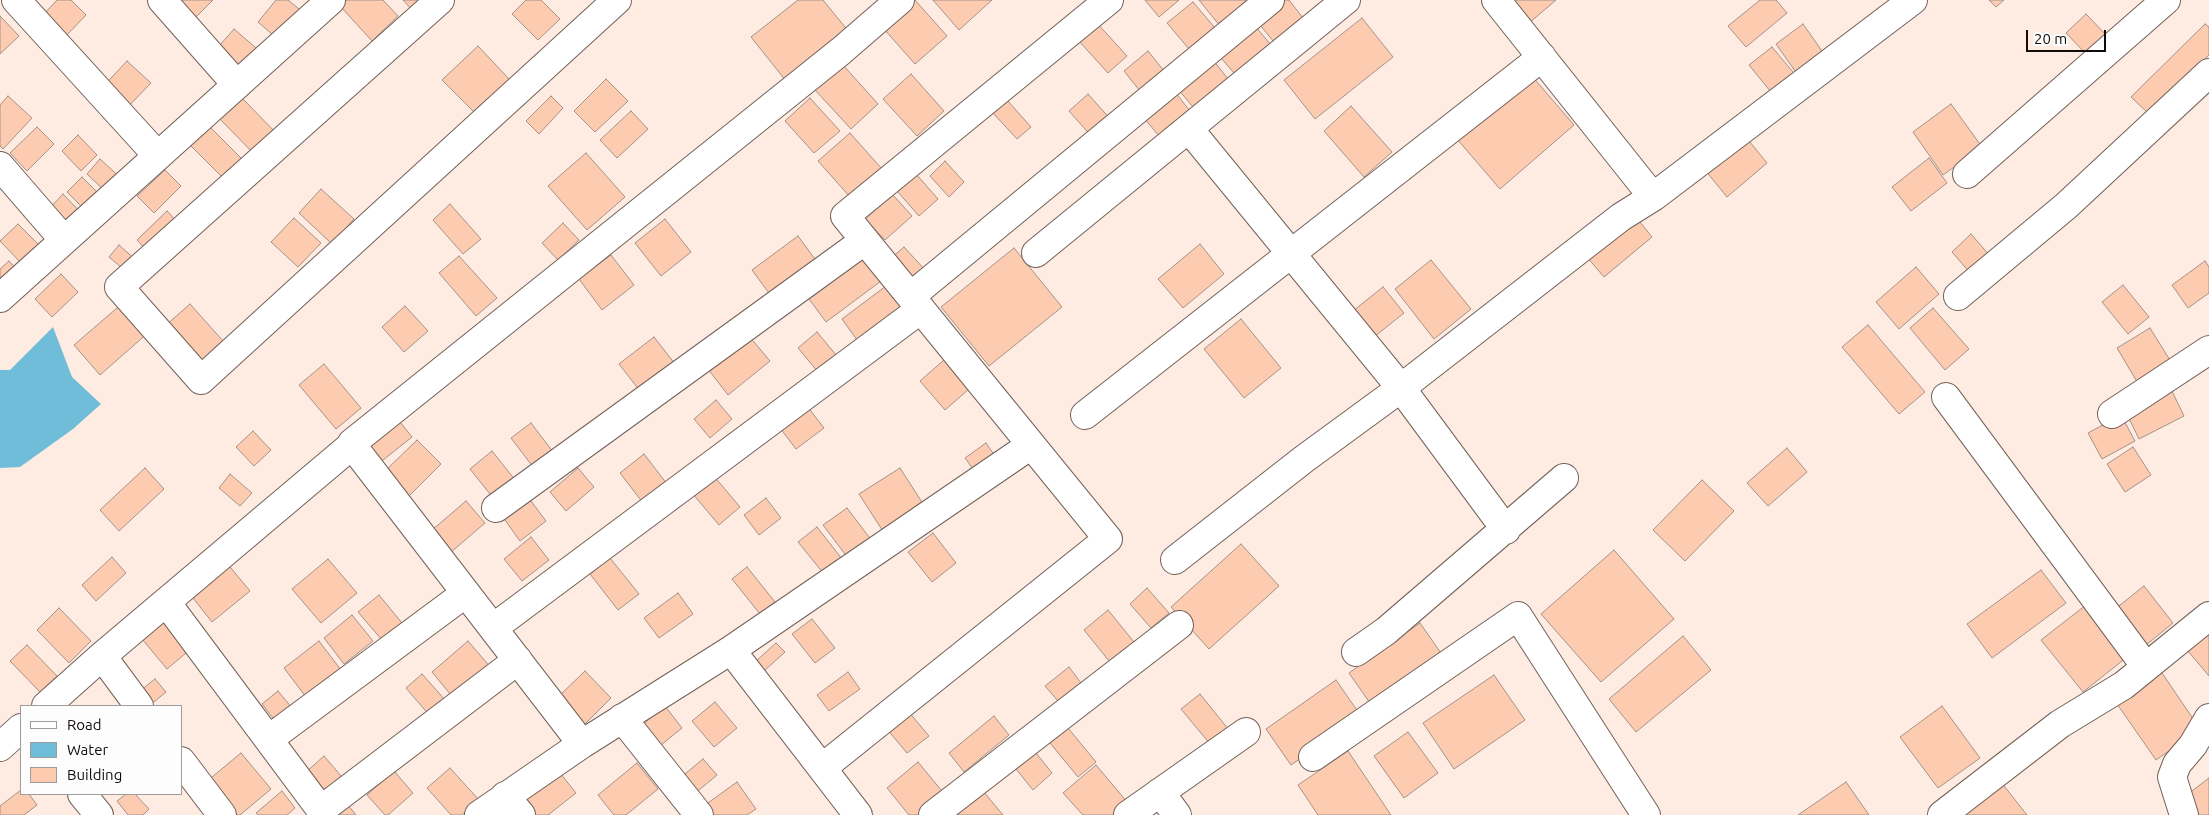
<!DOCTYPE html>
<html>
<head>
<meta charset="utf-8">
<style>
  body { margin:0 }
  #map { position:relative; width:2209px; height:815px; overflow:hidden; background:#feebe1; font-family:Ubuntu,sans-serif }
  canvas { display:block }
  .legend { position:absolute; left:20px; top:705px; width:162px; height:90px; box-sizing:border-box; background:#fdfdfd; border:1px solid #9f9d9b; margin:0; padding:6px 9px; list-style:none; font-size:15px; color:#120c09 }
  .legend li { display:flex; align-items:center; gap:10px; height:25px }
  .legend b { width:25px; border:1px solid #9f9d9b }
  .scale { position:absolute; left:2026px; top:30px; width:80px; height:22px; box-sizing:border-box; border:2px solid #120c09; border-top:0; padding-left:6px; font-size:15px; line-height:18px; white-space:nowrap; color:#120c09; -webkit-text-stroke:4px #fdfdfd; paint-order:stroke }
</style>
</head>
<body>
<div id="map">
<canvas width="2209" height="815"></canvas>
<ul class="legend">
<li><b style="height:6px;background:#fff"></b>Road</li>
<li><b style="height:14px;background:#6fbdd8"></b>Water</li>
<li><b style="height:14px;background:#fdcbb0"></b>Building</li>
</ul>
<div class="scale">20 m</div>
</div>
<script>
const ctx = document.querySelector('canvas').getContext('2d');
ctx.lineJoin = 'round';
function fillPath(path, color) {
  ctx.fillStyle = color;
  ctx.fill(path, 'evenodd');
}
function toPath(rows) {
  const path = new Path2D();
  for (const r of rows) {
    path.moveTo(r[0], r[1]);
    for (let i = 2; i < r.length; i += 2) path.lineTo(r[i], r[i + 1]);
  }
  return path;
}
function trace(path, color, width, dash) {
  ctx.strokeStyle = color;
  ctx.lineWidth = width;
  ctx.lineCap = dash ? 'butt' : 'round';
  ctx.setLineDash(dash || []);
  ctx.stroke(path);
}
fillPath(toPath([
  [53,327,72,377,101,404,73,429,20,467,0,468,0,370,10,370]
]), '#6fbdd8');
const building = toPath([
  [57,0,71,0,86,15,65,37,43,15,57,0],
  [173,0,213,0,193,20,173,0],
  [276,0,288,0,304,13,280,41,258,22,276,0],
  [347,0,383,0,398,16,372,41,340,6,347,0],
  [403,0,424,0,412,10,403,0],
  [526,0,541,0,560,19,538,40,512,14,526,0],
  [798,0,823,0,849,32,786,81,751,37,798,0],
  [915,0,947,36,915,64,883,28,915,0],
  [933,0,992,0,959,30,933,0],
  [1145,0,1179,0,1159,17,1145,0],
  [1199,0,1252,0,1220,26,1199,0],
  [1281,0,1289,0,1303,18,1274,42,1256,20,1281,0],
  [1506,0,1556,0,1528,24,1506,0],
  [1760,0,1776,0,1787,13,1746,47,1728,26,1760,0],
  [1989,0,2004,0,1996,7,1989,0],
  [1193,2,1215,28,1189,49,1167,23,1193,2],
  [2086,14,2108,37,2088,56,2066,33,2086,14],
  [0,16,19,36,0,54,0,16],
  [1362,18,1393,57,1315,119,1284,80,1362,18],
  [1251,21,1270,44,1234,73,1215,51,1251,21],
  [1096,22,1127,56,1108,73,1077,39,1096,22],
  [1803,24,1827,58,1800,78,1776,44,1803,24],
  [2205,24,2209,27,2209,55,2149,114,2131,97,2205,24],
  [234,29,263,54,241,79,212,54,234,29],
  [478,46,510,80,475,113,442,80,478,46],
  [1772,47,1798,78,1775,97,1749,65,1772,47],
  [1148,51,1164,71,1140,91,1124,71,1148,51],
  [1213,60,1228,79,1193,107,1178,89,1213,60],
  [127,61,151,83,123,112,100,90,127,61],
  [843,65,878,104,851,129,815,90,843,65],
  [911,74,944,111,917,136,883,99,911,74],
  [1531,75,1574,125,1500,189,1457,139,1531,75],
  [606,79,628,101,595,132,574,111,606,79],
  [1175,92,1190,111,1159,136,1144,118,1175,92],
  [1088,94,1112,121,1093,138,1069,111,1088,94],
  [8,96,32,118,3,149,0,146,0,105,8,96],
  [551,96,563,108,539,134,526,121,551,96],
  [242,98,279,136,257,157,220,119,242,98],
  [810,98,840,131,814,153,785,121,810,98],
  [1006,99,1031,127,1017,139,992,112,1006,99],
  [1951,104,1982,147,1943,175,1913,132,1951,104],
  [1351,106,1392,152,1364,177,1324,131,1351,106],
  [631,111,648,129,617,158,600,140,631,111],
  [209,126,244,161,225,180,190,145,209,126],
  [37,127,54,144,27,171,10,153,37,127],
  [850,133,882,169,851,198,818,161,850,133],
  [78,135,97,155,81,171,62,151,78,135],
  [1745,136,1767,163,1727,197,1705,170,1745,136],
  [586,153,625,197,587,230,548,186,586,153],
  [1929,158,1947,183,1911,211,1892,187,1929,158],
  [100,159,123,180,109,195,87,174,100,159],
  [945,161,964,182,949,197,930,176,945,161],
  [165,170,181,186,154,213,137,196,165,170],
  [916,174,938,199,919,216,897,191,916,174],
  [82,177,105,200,90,215,67,192,82,177],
  [321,189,354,219,332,244,299,213,321,189],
  [63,194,84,216,68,232,47,211,63,194],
  [893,195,912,216,885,240,865,219,893,195],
  [450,204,481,239,463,254,433,220,450,204],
  [167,211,180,225,150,254,137,240,167,211],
  [1636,217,1652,237,1604,277,1587,257,1636,217],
  [294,218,321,243,298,267,271,242,294,218],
  [665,219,691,252,661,276,635,243,665,219],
  [563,223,579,240,558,260,542,243,563,223],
  [18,224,42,248,23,265,0,241,18,224],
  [1971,234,1990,256,1971,274,1952,252,1971,234],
  [798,236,820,266,774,300,752,270,798,236],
  [1200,244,1224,274,1183,308,1158,279,1200,244],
  [119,245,138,262,128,273,109,257,119,245],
  [904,247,926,271,911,285,889,260,904,247],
  [1014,248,1062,307,989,366,941,307,1014,248],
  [611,255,634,285,602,310,579,279,611,255],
  [459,256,497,298,476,316,439,273,459,256],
  [864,258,881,281,826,322,809,299,864,258],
  [1431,260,1471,309,1434,339,1395,289,1431,260],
  [9,261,23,276,0,296,0,269,9,261],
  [2205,261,2209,267,2209,293,2188,308,2172,285,2205,261],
  [1916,267,1939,294,1899,329,1876,302,1916,267],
  [61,274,78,292,52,317,35,299,61,274],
  [2123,285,2149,317,2128,334,2102,302,2123,285],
  [886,286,907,314,862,347,842,319,886,286],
  [1383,287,1404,313,1374,337,1353,311,1383,287],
  [124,302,150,331,100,375,74,345,124,302],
  [190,304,224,342,198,365,165,326,190,304],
  [405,306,428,331,404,352,382,327,405,306],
  [1933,308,1969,349,1945,370,1910,328,1933,308],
  [1241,319,1281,368,1244,398,1204,349,1241,319],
  [1868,325,1925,392,1899,414,1842,347,1868,325],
  [2150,328,2173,365,2139,385,2117,348,2150,328],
  [817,332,837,356,818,372,798,348,817,332],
  [749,336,770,361,728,395,708,369,749,336],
  [654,337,675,364,640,391,619,364,654,337],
  [944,360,969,389,945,410,920,381,944,360],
  [324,364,361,408,336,429,299,385,324,364],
  [2171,389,2184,416,2139,439,2126,412,2171,389],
  [716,400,732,419,710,438,694,419,716,400],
  [807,406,824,428,796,449,780,428,807,406],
  [393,413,412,437,378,464,359,441,393,413],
  [2121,415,2135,441,2102,459,2088,433,2121,415],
  [531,423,553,452,533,467,511,438,531,423],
  [253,431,271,450,254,466,236,447,253,431],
  [417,440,441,464,406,499,382,474,417,440],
  [986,443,997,459,976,473,965,458,986,443],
  [2133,447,2151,475,2125,492,2107,464,2133,447],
  [1787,448,1807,472,1768,506,1747,483,1787,448],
  [492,451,516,481,494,499,470,469,492,451],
  [644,454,667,484,643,503,620,473,644,454],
  [145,468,164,489,119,531,100,510,145,468],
  [578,468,594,487,566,511,550,492,578,468],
  [900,468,927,510,886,536,859,494,900,468],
  [230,474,252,493,240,506,219,488,230,474],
  [713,475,740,507,719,525,692,493,713,475],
  [1702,480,1734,511,1685,561,1653,530,1702,480],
  [528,497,546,521,520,541,502,516,528,497],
  [766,498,781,518,759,535,744,515,766,498],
  [466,501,485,523,450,553,431,531,466,501],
  [847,508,872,541,848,558,823,525,847,508],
  [817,527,842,559,824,574,798,542,817,527],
  [933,533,956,563,932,582,908,552,933,533],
  [531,537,549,560,522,581,504,559,531,537],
  [1241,544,1279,586,1209,649,1171,607,1241,544],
  [1614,550,1674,619,1601,682,1541,614,1614,550],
  [112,557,126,573,96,601,82,585,112,557],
  [610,558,639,594,618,610,590,574,610,558],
  [328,559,357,593,321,623,292,589,328,559],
  [226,562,250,591,212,622,189,593,226,562],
  [747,567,775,602,760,614,732,579,747,567],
  [2041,570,2066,603,1992,658,1967,624,2041,570],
  [2144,586,2173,623,2140,650,2110,613,2144,586],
  [1147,588,1169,613,1151,628,1130,604,1147,588],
  [678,593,693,614,659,638,644,618,678,593],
  [379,595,402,623,382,640,358,612,379,595],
  [2086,605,2127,657,2083,692,2041,640,2086,605],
  [59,608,91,641,69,663,37,630,59,608],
  [1108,610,1138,647,1114,667,1084,630,1108,610],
  [352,615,373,641,344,664,324,638,352,615],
  [166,618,192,648,167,669,142,639,166,618],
  [812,619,835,648,815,663,792,634,812,619],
  [2209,622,2209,676,2182,644,2209,622],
  [1420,623,1443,656,1372,706,1349,673,1420,623],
  [1683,636,1711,670,1636,732,1609,699,1683,636],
  [319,641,341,670,306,697,284,668,319,641],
  [468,641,492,669,455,700,432,672,468,641],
  [776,643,785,652,763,672,754,663,776,643],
  [27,645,57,676,40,692,10,661,27,645],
  [1069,667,1081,683,1058,701,1045,686,1069,667],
  [2160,670,2200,729,2156,760,2115,701,2160,670],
  [585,671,611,698,584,725,558,697,585,671],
  [848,672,860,689,829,711,817,695,848,672],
  [422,674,446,701,430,716,406,688,422,674],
  [1494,675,1525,720,1454,769,1423,723,1494,675],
  [155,679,166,692,149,706,135,695,155,679],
  [1336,680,1361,716,1291,765,1266,729,1336,680],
  [278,691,292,708,276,722,262,704,278,691],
  [1200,694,1233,735,1215,750,1181,709,1200,694],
  [715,702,737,728,714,747,692,721,715,702],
  [665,706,682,728,661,745,643,724,665,706],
  [1942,706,1980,758,1938,788,1900,737,1942,706],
  [908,711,929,736,907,753,886,728,908,711],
  [994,716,1009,735,964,772,949,753,994,716],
  [1068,728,1096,762,1078,777,1050,743,1068,728],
  [1408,732,1438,773,1404,798,1374,756,1408,732],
  [1348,751,1391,815,1318,815,1298,785,1348,751],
  [241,753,271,789,240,815,234,815,206,782,241,753],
  [1036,753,1052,773,1033,790,1016,769,1036,753],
  [324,756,347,783,328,799,305,773,324,756],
  [703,759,717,775,693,795,679,779,703,759],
  [918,762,946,796,922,815,909,815,887,788,918,762],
  [637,763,658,789,626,815,614,815,598,795,637,763],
  [1096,765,1128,803,1114,815,1083,815,1063,793,1096,765],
  [450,768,479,800,462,815,451,815,427,788,450,768],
  [556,768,576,793,548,815,523,815,513,802,556,768],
  [394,771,413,793,388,815,385,815,367,795,394,771],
  [2209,778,2209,815,2198,815,2184,797,2209,778],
  [737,782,756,809,747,815,707,815,701,808,737,782],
  [1846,782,1869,815,1798,815,1846,782],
  [2001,782,2027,815,1959,815,2001,782],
  [21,790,21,794,29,794,37,805,24,815,0,815,0,806,21,790],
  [282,791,295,808,287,815,258,815,256,813,282,791],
  [983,791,1003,815,953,815,983,791],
  [126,794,135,794,149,809,143,815,128,815,117,801,126,794],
  [348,805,356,815,336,815,348,805]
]);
fillPath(building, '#fdcbb0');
trace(building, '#a49289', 1);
const minor = toPath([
  [16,0,158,156],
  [162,0,237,85],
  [440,0,119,287,201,380,617,0],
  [1496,0,1653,197],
  [1189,129,1401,388,1506,530],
  [0,166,64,240],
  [1967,174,2166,0],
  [1036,253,1346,0],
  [911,296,1270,0],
  [1958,296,2066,206,2209,73],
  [0,298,331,0],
  [1946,397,2146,667],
  [2112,414,2209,350],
  [1085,415,1542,57],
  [352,445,582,744],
  [496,508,864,241],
  [1175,560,1304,459,1401,388,1621,217,1653,197,1913,0],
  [166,602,321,810,518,660],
  [493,628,921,309],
  [731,650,858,815],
  [1356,652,1386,631,1564,478],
  [102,656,139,706],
  [46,706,102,656,352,445,352,443,841,51,900,0],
  [622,718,699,815],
  [269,739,466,593],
  [0,747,21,728],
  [1313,757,1518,616,1646,815],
  [181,761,222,815],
  [822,768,1108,539,845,216,1109,0],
  [1160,792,1177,815],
  [82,794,99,815],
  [505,796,521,815],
  [479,815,582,744,731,650,1031,445],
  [933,815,1179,625],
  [1128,815,1246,732],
  [1942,815,2060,724,2124,685,2209,616],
  [2184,815,2172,777,2177,764,2193,745,2209,718]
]);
trace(minor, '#72625a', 30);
trace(minor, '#fff', 28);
</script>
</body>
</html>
